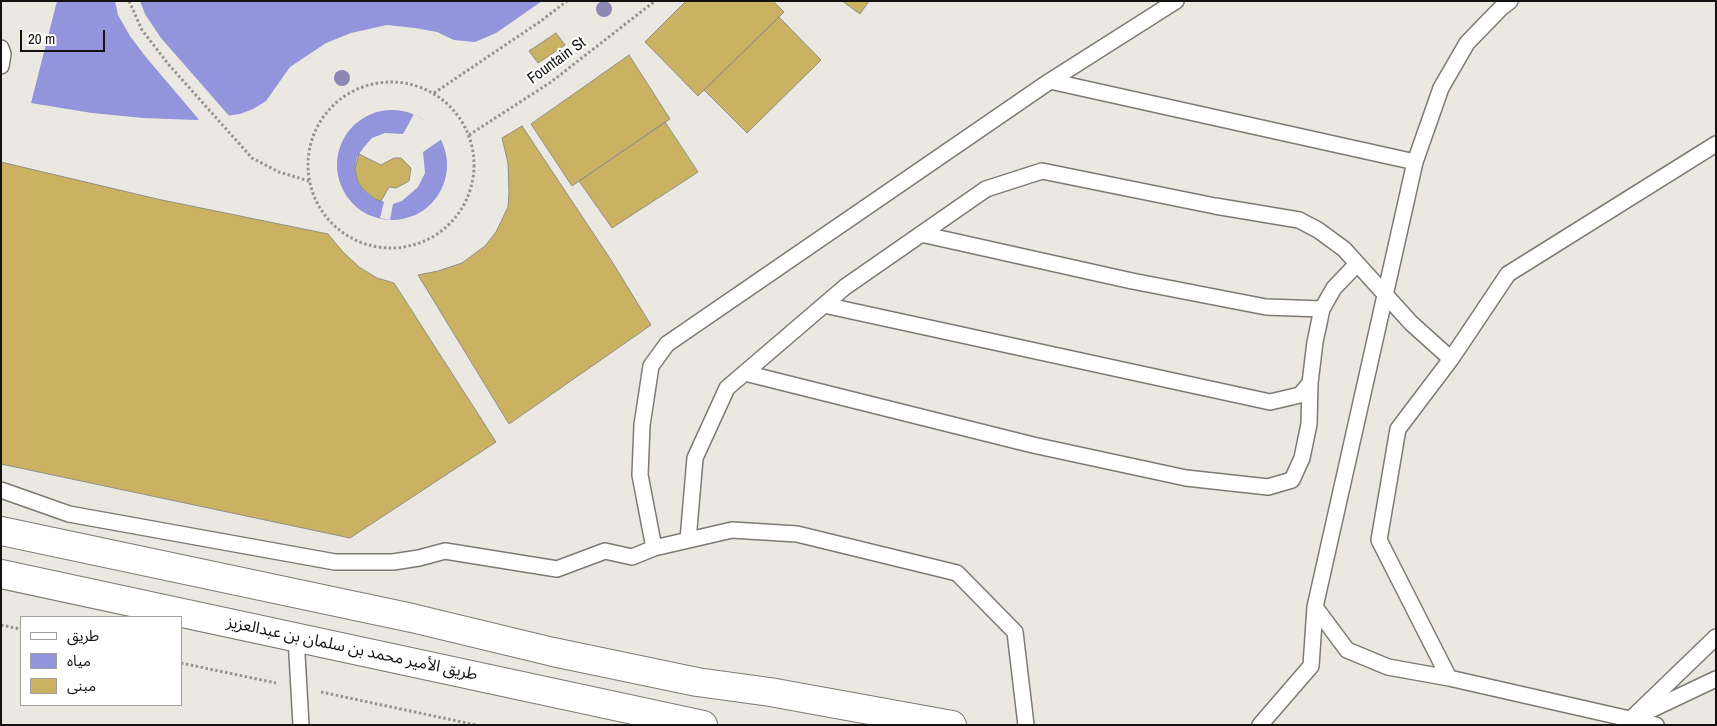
<!DOCTYPE html>
<html>
<head>
<meta charset="utf-8">
<style>
  body { margin:0 }
  #map { position:relative; width:1717px; height:726px; overflow:hidden; background:#eae8e1; font-family:"Archivo Narrow","Noto Sans Arabic",sans-serif }
  canvas { display:block }
  .frame { position:absolute; inset:0; border:2px solid #131210; pointer-events:none }
  .legend { position:absolute; left:20px; top:616px; width:162px; height:90px; box-sizing:border-box; background:#fff; border:1px solid #a1a09f; margin:0; padding:6px 9px; list-style:none; font-size:15px; color:#131210 }
  .legend li { display:flex; align-items:center; gap:10px; height:25px }
  .legend b { width:25px; border:1px solid #a1a09f }
  .scale { position:absolute; left:20px; top:30px; width:85px; height:22px; box-sizing:border-box; border:2px solid #131210; border-top:0; padding-left:6px; font-size:15px; line-height:18px; white-space:nowrap; color:#131210; -webkit-text-stroke:4px #fff; paint-order:stroke }
</style>
</head>
<body>
<div id="map">
<canvas width="1717" height="726"></canvas>
<div class="frame"></div>
<ul class="legend">
<li><b style="height:6px;background:#fff"></b>طريق</li>
<li><b style="height:14px;background:#9395dc"></b>مياه</li>
<li><b style="height:14px;background:#cab262"></b>مبنى</li>
</ul>
<div class="scale">20 m</div>
</div>
<script>
const ctx = document.querySelector('canvas').getContext('2d');
ctx.lineJoin = 'round';
function fillPath(path, color) {
  ctx.fillStyle = color;
  ctx.fill(path, 'evenodd');
}
function toPath(rows) {
  const path = new Path2D();
  for (const r of rows) {
    if (r.length === 3) {
      path.moveTo(r[0] + r[2], r[1]);
      path.arc(r[0], r[1], r[2], 0, 2 * Math.PI);
      continue;
    }
    path.moveTo(r[0], r[1]);
    for (let i = 2; i < r.length; i += 2) path.lineTo(r[i], r[i + 1]);
  }
  return path;
}
function trace(path, color, width, dash) {
  ctx.strokeStyle = color;
  ctx.lineWidth = width;
  ctx.lineCap = dash ? 'butt' : 'round';
  ctx.setLineDash(dash || []);
  ctx.stroke(path);
}
function drawText(font, color, halo, rows, align = 'center') {
  ctx.font = font + ' "Archivo Narrow","Noto Sans Arabic",sans-serif';
  ctx.lineWidth = 4;
  ctx.setLineDash([]);
  ctx.textBaseline = 'middle';
  ctx.strokeStyle = halo;
  ctx.fillStyle = color;
  for (const [text, x, y, turn = 0] of rows) {
    ctx.save();
    ctx.translate(x, y);
    ctx.rotate((+turn || 0) * Math.PI / 180);
    ctx.textAlign = isNaN(turn) ? turn : align;
    if (halo) ctx.strokeText(text, 0, 0);
    ctx.fillText(text, 0, 0);
    ctx.restore();
  }
}
fillPath(toPath([
  [57,1,542,1,496,33,475,42,454,40,437,32,415,28,387,25,351,33,326,43,290,67,266,101,253,109,240,114,196,120,143,118,92,113,31,103],
  [392,165,55]
]), '#9395dc');
fillPath(toPath([
  [115,1,140,1,145,14,161,38,231,118,201,122,145,56,130,36,118,15],
  [414,114,433,126,442,139,423,152,425,173,418,187,402,201,393,204,390,220,380,218,384,202,368,194,358,182,355,169,357,157,364,147,372,138,385,133,403,134]
]), '#eae8e1');
const building = toPath([
  [686,1,773,1,784,12,698,96,645,42,686,1],
  [842,1,869,1,860,14,842,1],
  [779,17,821,60,747,133,704,90,779,17],
  [556,33,565,45,538,63,529,51,556,33],
  [629,55,670,119,572,186,531,124,629,55],
  [665,122,698,172,612,228,579,181,665,122],
  [522,126,611,260,651,325,509,424,418,275,438,271,462,263,485,246,496,232,508,207,509,192,508,163,502,138,522,126],
  [359,154,381,165,394,158,401,158,411,168,409,181,396,188,389,187,381,201,375,199,362,188,358,182,355,169,359,154],
  [1,162,157,199,328,234,343,252,359,267,377,278,394,283,496,442,350,538,1,464,1,162]
]);
fillPath(building, '#cab262');
trace(building, '#918f88', 1);
const service = toPath([
  [1,48,3,54,1,66],
  [1050,81,1415,162],
  [921,234,1132,281,1266,307,1322,309,1334,288,1357,264],
  [824,305,1270,402,1300,395,1310,383,1315,342,1322,309],
  [745,373,1033,445,1186,478,1268,487,1292,480,1302,458,1309,424,1310,383],
  [1,490,69,514,335,562,393,562,419,558,445,551,557,569,605,551,632,557,654,548,732,530,797,534,957,573,1015,632,1026,725],
  [688,540,695,458,727,388,845,287,986,189,1042,171,1215,206,1299,220,1318,230,1344,249,1411,323,1451,359],
  [654,548,640,475,642,425,651,366,667,344,1050,81,1176,1],
  [1315,607,1347,650,1388,667,1449,678],
  [296,637,301,725],
  [1642,714,1716,679],
  [1631,719,1716,637],
  [1260,725,1311,666,1315,607,1415,162,1441,88,1467,43,1501,8,1510,1],
  [1656,725,1449,678,1379,540,1398,429,1451,359,1508,274,1716,144]
]);
const tertiary = toPath([
  [1,531,412,618,553,652,697,682,770,692,952,725],
  [1,574,703,725]
]);
trace(service, '#7c7a73', 18);
trace(tertiary, '#7c7a73', 30);
trace(toPath([
  [129,1,142,30,169,65,252,158,279,172,309,181],
  [391,165,83],
  [434,93,541,21,567,1],
  [469,135,551,82,655,1],
  [1,625,21,629],
  [181,663,276,683],
  [321,692,476,725]
]), '#96948f', 3, [2.5, 2.5]);
trace(service, '#fff', 15);
trace(tertiary, '#fff', 28);
ctx.fillStyle = '#8c87b2';
for (const [x, y] of [
  [604,9],
  [342,78]
]) {
  ctx.beginPath();
  ctx.arc(x, y, 8, 0, 2 * Math.PI);
  ctx.fill();
}
drawText('16px', '#131210', '#fff', [
  ["Fountain St",557,61,-36],
  ["طريق الأمير محمد بن سلمان بن عبدالعزيز",352,649,12]
]);
</script>
</body>
</html>
